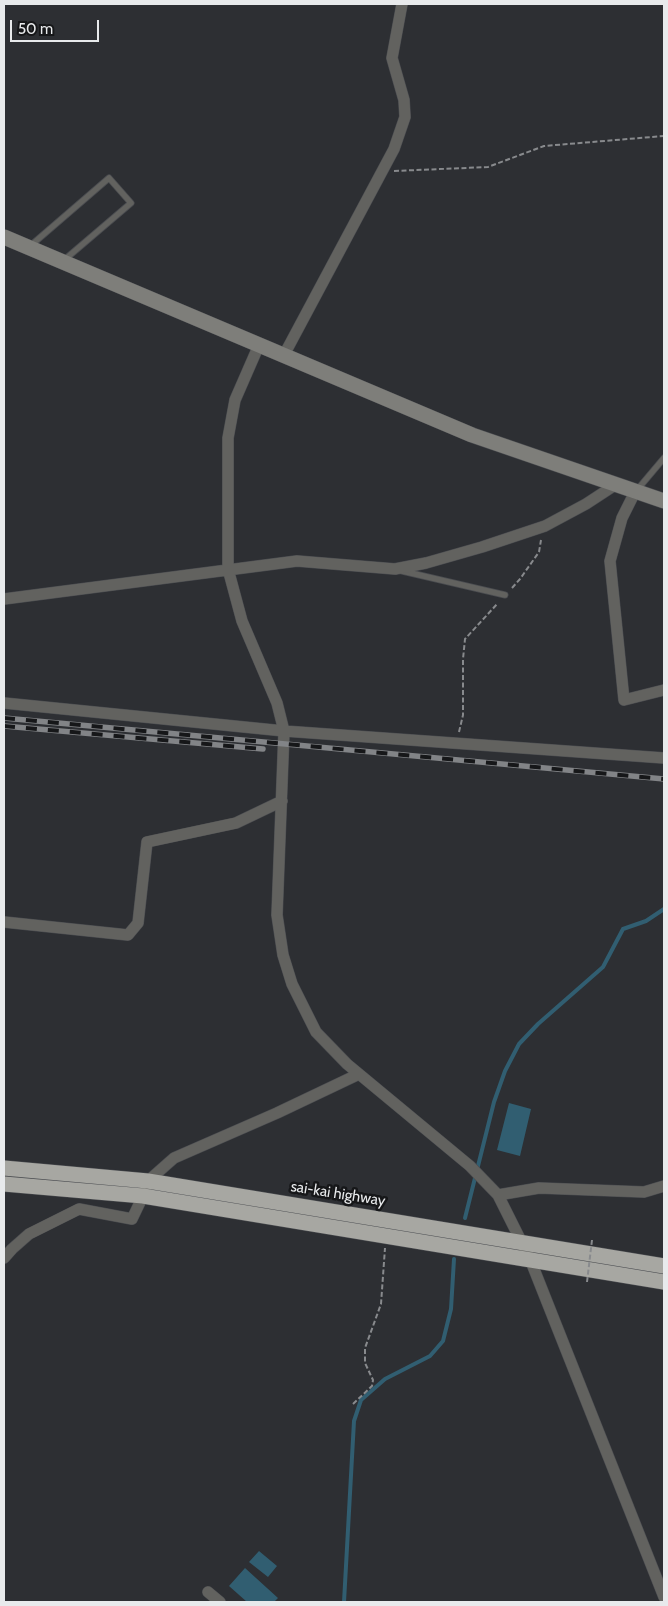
<!DOCTYPE html>
<html>
<head>
<meta charset="utf-8">
<style>
  body { margin:0 }
  #map { position:relative; width:668px; height:1606px; overflow:hidden; background:#2d2f33; font-family:Cabin,sans-serif }
  canvas { display:block }
  .frame { position:absolute; inset:0; border:5px solid #e8eaec; pointer-events:none }
  .scale { position:absolute; left:10px; top:20px; width:89px; height:22px; box-sizing:border-box; border:2px solid #e8eaec; border-top:0; padding-left:6px; font-size:15px; line-height:18px; white-space:nowrap; color:#e8eaec; -webkit-text-stroke:4px #161719; paint-order:stroke }
</style>
</head>
<body>
<div id="map">
<canvas width="668" height="1606"></canvas>
<div class="frame"></div>
<div class="scale">50 m</div>
</div>
<script>
const ctx = document.querySelector('canvas').getContext('2d');
ctx.lineJoin = 'round';
function fillPath(path, color) {
  ctx.fillStyle = color;
  ctx.fill(path, 'evenodd');
}
function toPath(rows) {
  const path = new Path2D();
  for (const r of rows) {
    path.moveTo(r[0], r[1]);
    for (let i = 2; i < r.length; i += 2) path.lineTo(r[i], r[i + 1]);
  }
  return path;
}
function trace(path, color, width, dash) {
  ctx.strokeStyle = color;
  ctx.lineWidth = width;
  ctx.lineCap = dash ? 'butt' : 'round';
  ctx.setLineDash(dash || []);
  ctx.stroke(path);
}
function drawText(font, color, halo, rows, align = 'center') {
  ctx.font = font + ' Cabin,sans-serif';
  ctx.lineWidth = 5;
  ctx.setLineDash([]);
  ctx.textBaseline = 'middle';
  ctx.strokeStyle = halo;
  ctx.fillStyle = color;
  for (const [text, x, y, turn = 0] of rows) {
    ctx.save();
    ctx.translate(x, y);
    ctx.rotate((+turn || 0) * Math.PI / 180);
    ctx.textAlign = isNaN(turn) ? turn : align;
    if (halo) ctx.strokeText(text, 0, 0);
    ctx.fillText(text, 0, 0);
    ctx.restore();
  }
}
fillPath(toPath([
  [509,1103,531,1109,520,1156,497,1150],
  [259,1551,277,1566,268,1577,249,1562],
  [245,1568,278,1598,274,1602,247,1602,229,1586]
]), '#315e71');
trace(toPath([
  [465,1218,494,1102,505,1071,519,1044,538,1024,603,967,623,929,646,921,664,909],
  [344,1602,354,1421,361,1400,385,1379,430,1356,443,1341,451,1309,454,1259]
]), '#315e71', 4);
const lane = toPath([
  [29,247,109,178,131,203,63,261],
  [637,490,664,458],
  [402,571,505,595]
]);
const street = toPath([
  [259,345,235,400,228,438,228,569,242,621,277,703,284,731,277,915,283,955,292,984,316,1032,347,1064,470,1166,498,1195,530,1259,664,1597],
  [284,355,394,149,405,117,404,100,392,58,402,4],
  [635,492,622,518,610,561,624,700,664,690],
  [4,599,297,561,395,569,426,563,482,547,545,526,586,504,615,485],
  [4,703,284,731,664,758],
  [4,922,128,935,138,923,147,842,236,823,282,801],
  [498,1195,539,1188,644,1192,664,1186],
  [4,1258,12,1249,29,1234,79,1209,132,1219,143,1196,148,1181,174,1158,277,1113,359,1074],
  [208,1592,220,1602]
]);
const secondary = toPath([
  [4,237,472,435,664,501]
]);
const highway = toPath([
  [4,1168,148,1181,664,1266],
  [4,1184,143,1196,664,1282]
]);
trace(lane, '#4b4d51', 7);
trace(street, '#4b4d51', 12);
trace(secondary, '#4b4d51', 16);
trace(highway, '#4b4d51', 16);
trace(toPath([
  [394,171,488,167,544,146,664,136],
  [512,588,520,579,539,552,541,540],
  [459,732,463,715,463,659,465,639,498,603],
  [353,1404,372,1386,373,1380,365,1363,365,1348,381,1304,385,1248]
]), '#888a8d', 2, [5, 2.5]);
trace(lane, '#62625f', 5.5);
trace(street, '#62625f', 11);
trace(secondary, '#7e7e7a', 15);
trace(highway, '#a7a7a2', 15);
const rail = toPath([
  [4,718,664,779],
  [4,726,263,749]
]);
trace(rail, '#828487', 5.5);
trace(rail, '#161719', 4, [11]);
trace(toPath([
  [587,1282,592,1240]
]), '#888a8d', 2, [5, 2.5]);
drawText('15px', '#e8eaec', '#161719', [
  ["sai-kai highway",338,1194,9]
]);
</script>
</body>
</html>
